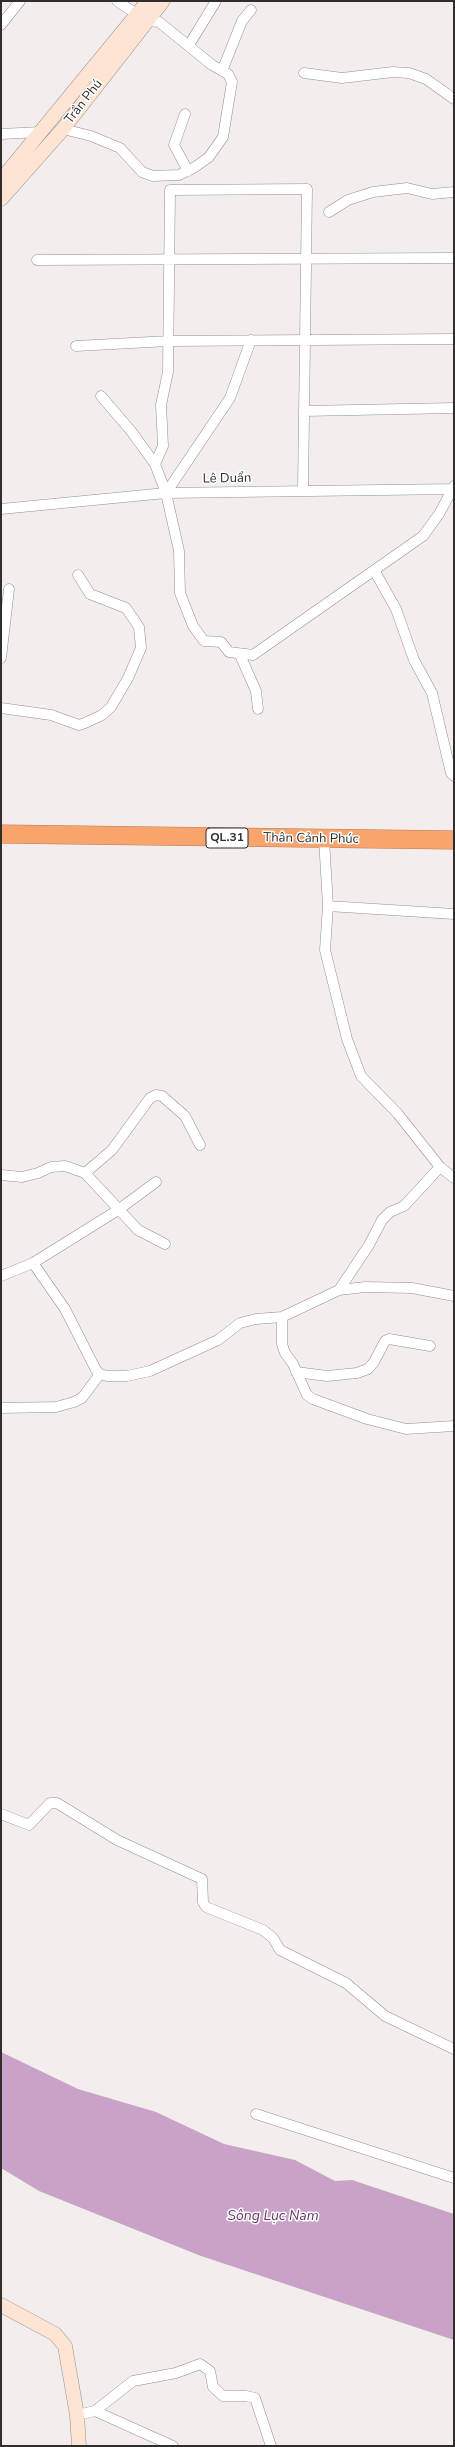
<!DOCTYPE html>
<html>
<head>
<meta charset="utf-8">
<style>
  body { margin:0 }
  #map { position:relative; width:455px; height:2447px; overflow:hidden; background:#f4eded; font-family:"Nunito Sans",sans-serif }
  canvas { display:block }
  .frame { position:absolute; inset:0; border:2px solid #302e2d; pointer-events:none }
</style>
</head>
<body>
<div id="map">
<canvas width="455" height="2447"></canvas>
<div class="frame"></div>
</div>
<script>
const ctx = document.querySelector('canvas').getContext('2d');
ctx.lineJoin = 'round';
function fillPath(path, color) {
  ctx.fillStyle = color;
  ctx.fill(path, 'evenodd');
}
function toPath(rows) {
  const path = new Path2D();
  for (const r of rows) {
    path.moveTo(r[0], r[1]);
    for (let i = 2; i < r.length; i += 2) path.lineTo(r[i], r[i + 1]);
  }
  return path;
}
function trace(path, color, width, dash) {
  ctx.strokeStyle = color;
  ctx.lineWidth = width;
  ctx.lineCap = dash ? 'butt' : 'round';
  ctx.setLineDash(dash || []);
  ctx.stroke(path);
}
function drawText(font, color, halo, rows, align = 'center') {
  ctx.font = font + ' "Nunito Sans",sans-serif';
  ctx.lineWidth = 3;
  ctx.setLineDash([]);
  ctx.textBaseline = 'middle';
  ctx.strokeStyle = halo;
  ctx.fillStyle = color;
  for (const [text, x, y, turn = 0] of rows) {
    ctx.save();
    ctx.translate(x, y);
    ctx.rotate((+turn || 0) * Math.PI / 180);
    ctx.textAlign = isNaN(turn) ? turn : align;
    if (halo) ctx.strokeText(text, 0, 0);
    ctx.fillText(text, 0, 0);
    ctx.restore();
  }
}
fillPath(toPath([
  [1,2052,78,2089,156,2112,224,2144,295,2160,335,2181,352,2180,454,2214,454,2340,201,2256,39,2191,1,2168]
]), '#c9a2c7');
const street = toPath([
  [1,25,20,1],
  [189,45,216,1],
  [222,71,242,21,251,10],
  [304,73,342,78,393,72,409,73,426,79,454,99],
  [185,114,174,145,188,171],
  [63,129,91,136,120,148,142,172,153,176,179,175,195,167,209,157,223,137,232,82,228,74,212,65,159,22,147,21,117,1],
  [1,134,41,132],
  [329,212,348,200,373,192,407,188,432,194,454,192],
  [37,260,454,258],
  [251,340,230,398,166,493,179,551,180,593,193,626,204,641,221,642,229,652,253,655,423,536,439,514,454,486],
  [76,346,169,341,454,339],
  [101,396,131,431,155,464,166,493],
  [304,411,454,408],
  [155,464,163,446,161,405,168,372,170,190,307,189,303,491],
  [1,509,166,493,454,489],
  [374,570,396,609,414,660,432,693,451,773,454,776],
  [240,655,256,691,258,709],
  [1,658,9,589],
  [1,708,51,715,79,725,85,723,102,715,111,707,128,678,141,648,139,627,126,608,90,594,78,575],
  [324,839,328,906,325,950,347,1039,361,1076,398,1114,440,1167,454,1178],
  [328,906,454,914],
  [85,1173,112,1150,150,1098,156,1095,162,1096,185,1116,200,1145],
  [1,1175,22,1177,38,1173,51,1167,65,1166,85,1173,138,1230,165,1244],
  [33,1263,65,1309,96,1370,100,1374,107,1376,127,1376,150,1371,218,1340,240,1323,256,1319,282,1317,339,1290,365,1287,412,1288,454,1296],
  [1,1276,33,1263,118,1210,156,1182],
  [339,1290,369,1245,382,1220,390,1212,404,1206,440,1167],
  [282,1317,282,1344,285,1353,293,1364,307,1395,313,1399,367,1419,406,1429,454,1426],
  [296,1372,327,1376,357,1373,368,1369,374,1362,385,1341,389,1339,430,1346],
  [1,1408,56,1407,74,1402,82,1398,100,1374],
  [1,1814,29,1825,50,1803,57,1803,117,1840,202,1879,203,1902,206,1907,263,1930,273,1938,280,1950,346,1983,385,2016,454,2049],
  [256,2114,454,2178],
  [95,2411,173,2446],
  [77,2415,95,2411,133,2381,176,2373,200,2364,210,2371,213,2387,223,2396,246,2396,255,2398,271,2446]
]);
const secondary = toPath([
  [1,180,148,1],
  [1,199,63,129,163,1],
  [1,2305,55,2334,65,2346,77,2415,79,2446]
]);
const highway = toPath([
  [1,834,454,840]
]);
trace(street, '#948e8e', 11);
trace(secondary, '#948e8e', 15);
trace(highway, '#b37b56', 19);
trace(street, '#fff', 10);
trace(secondary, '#fde4d3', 14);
trace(highway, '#f9a46c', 18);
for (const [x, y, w] of [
  [227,838,42]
]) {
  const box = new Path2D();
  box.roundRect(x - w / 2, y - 10, w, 20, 3);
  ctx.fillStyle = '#fff';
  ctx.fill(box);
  trace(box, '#302e2d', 1);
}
drawText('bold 12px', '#302e2d', null, [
  ["QL.31",227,838]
]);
drawText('13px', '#302e2d', '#fff', [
  ["Trần Phú",84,102,-52],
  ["Lê Duẩn",227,479,-1],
  ["Thân Cảnh Phúc",311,839,1]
]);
drawText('italic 14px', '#683767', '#fff', [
  ["Sông Lục Nam",273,2217]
]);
</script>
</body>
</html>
